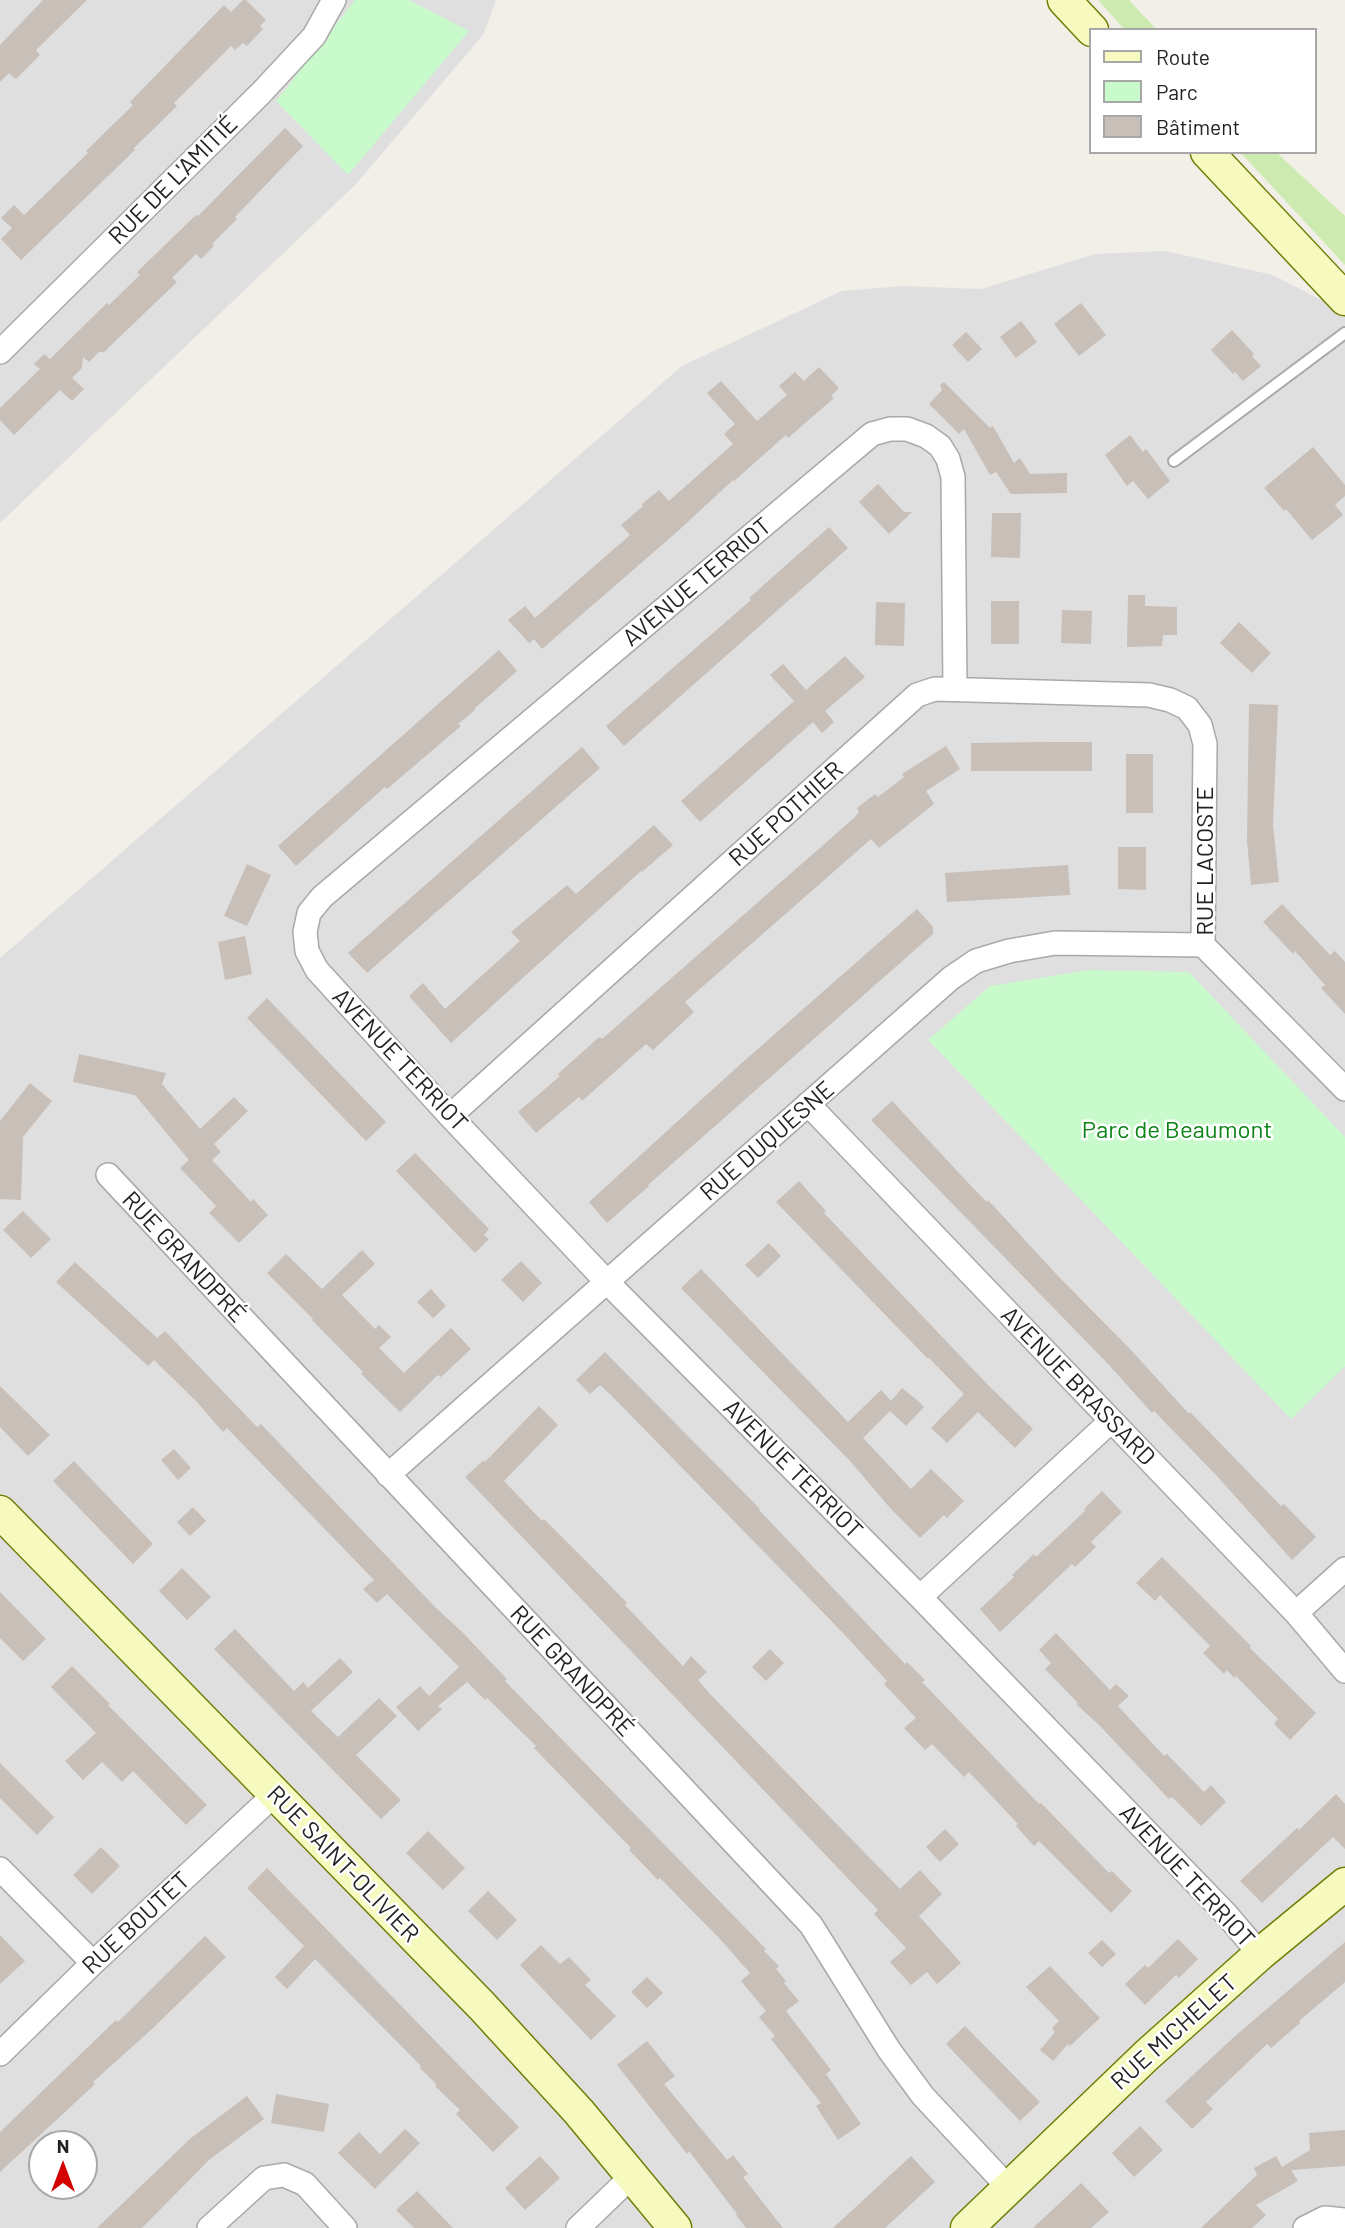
<!DOCTYPE html>
<html>
<head>
<meta charset="utf-8">
<style>
  body { margin:0 }
  #map { position:relative; width:1345px; height:2228px; overflow:hidden; background:#f2efe9; font-family:Barlow,sans-serif }
  canvas { display:block }
  .legend { position:absolute; left:1089px; top:28px; width:228px; height:126px; box-sizing:border-box; background:#fff; border:2px solid #a7a7a7; margin:0; padding:9px 12px; list-style:none; font-size:21px; color:#222 }
  .legend li { display:flex; align-items:center; gap:14px; height:35px }
  .legend b { width:35px; border:2px solid #a7a7a7 }
  .north { position:absolute; left:28px; top:2130px; width:70px; height:70px; box-sizing:border-box; background:#fff; border:2px solid #a7a7a7; border-radius:50%; rotate:0deg; font-size:19px; font-weight:700; line-height:28px; text-align:center; color:#222 }
  .north::after { content:''; display:block; margin:auto; width:24px; height:32px; background:#d40000; clip-path:polygon(50% 0,100% 100%,50% 72%,0 100%) }
</style>
</head>
<body>
<div id="map">
<canvas width="1345" height="2228"></canvas>
<ul class="legend">
<li><b style="height:9px;background:#f7fabf"></b>Route</li>
<li><b style="height:19px;background:#c8facc"></b>Parc</li>
<li><b style="height:19px;background:#c7bfb8"></b>Bâtiment</li>
</ul>
<div class="north">N</div>
</div>
<script>
const ctx = document.querySelector('canvas').getContext('2d');
ctx.lineJoin = 'round';
function fillPath(path, color) {
  ctx.fillStyle = color;
  ctx.fill(path, 'evenodd');
}
function toPath(rows) {
  const path = new Path2D();
  for (const r of rows) {
    path.moveTo(r[0], r[1]);
    for (let i = 2; i < r.length; i += 2) path.lineTo(r[i], r[i + 1]);
  }
  return path;
}
function trace(path, color, width, dash) {
  ctx.strokeStyle = color;
  ctx.lineWidth = width;
  ctx.lineCap = dash ? 'butt' : 'round';
  ctx.setLineDash(dash || []);
  ctx.stroke(path);
}
function drawText(font, color, halo, rows, align = 'center') {
  ctx.font = font + ' Barlow,sans-serif';
  ctx.lineWidth = 5;
  ctx.setLineDash([]);
  ctx.textBaseline = 'middle';
  ctx.strokeStyle = halo;
  ctx.fillStyle = color;
  for (const [text, x, y, turn = 0] of rows) {
    ctx.save();
    ctx.translate(x, y);
    ctx.rotate((+turn || 0) * Math.PI / 180);
    ctx.textAlign = isNaN(turn) ? turn : align;
    if (halo) ctx.strokeText(text, 0, 0);
    ctx.fillText(text, 0, 0);
    ctx.restore();
  }
}
fillPath(toPath([
  [0,0,496,0,483,35,356,184,0,523],
  [1165,251,1273,275,1345,312,1345,2228,0,2228,0,958,682,366,842,291,903,286,981,289,1095,254],
  [42,2144,84,2144,84,2186,42,2186]
]), '#e0dfdf');
fillPath(toPath([
  [1098,0,1129,0,1157,30,1125,30],
  [1240,152,1276,152,1345,216,1345,265]
]), '#cdebb0');
fillPath(toPath([
  [355,0,409,0,469,31,348,175,276,101],
  [1089,970,1189,972,1345,1137,1345,1366,1291,1419,928,1040,990,986]
]), '#c8facc');
fillPath(toPath([
  [43,0,87,0,36,50,40,55,16,79,9,73,0,82,0,45],
  [243,0,246,0,266,20,260,26,263,29,247,46,243,43,235,50,231,46,174,103,177,106,134,148,135,150,21,260,1,239,12,228,1,218,14,205,24,215,88,153,86,151,133,105,130,102,224,5,231,12],
  [285,128,303,146,235,217,237,219,212,244,214,246,201,259,196,254,172,278,177,282,104,352,99,352,89,362,83,357,82,368,72,378,84,389,72,401,60,390,14,435,0,420,0,408,40,369,34,364,44,354,50,359,107,303,109,305,140,275,137,272,196,215,198,216],
  [1081,303,1106,335,1079,356,1054,324],
  [1021,321,1037,342,1016,358,1000,337],
  [1232,330,1254,354,1252,356,1261,366,1243,381,1235,372,1233,374,1211,350],
  [966,332,982,349,968,362,952,345],
  [819,367,839,388,831,396,834,398,788,438,786,435,734,481,733,480,678,531,542,649,534,639,529,643,508,620,525,606,535,618,630,535,621,525,643,506,642,504,659,490,669,501,733,444,724,434,735,424,707,393,721,381,757,421,787,395,779,386,795,372,804,381],
  [944,382,990,428,993,426,1014,463,1020,458,1030,474,1067,473,1067,493,1011,494,996,472,990,475,964,429,959,434,929,404,942,390,940,385],
  [1130,435,1143,452,1146,449,1170,481,1148,499,1133,481,1127,486,1105,455],
  [1313,447,1345,485,1345,496,1335,505,1343,515,1312,540,1286,509,1284,511,1264,488],
  [878,484,904,512,912,512,889,534,859,502],
  [992,513,1021,513,1020,558,991,557],
  [829,527,848,548,624,746,606,726,751,600,749,598],
  [1128,595,1145,595,1145,606,1177,607,1177,635,1163,635,1162,646,1127,647],
  [991,601,1019,601,1019,644,991,644],
  [876,602,905,603,904,646,875,645],
  [1062,610,1092,611,1091,644,1061,643],
  [1239,622,1271,653,1252,673,1220,643],
  [499,650,517,671,474,709,475,710,458,724,461,726,387,789,385,787,296,866,278,846],
  [845,656,865,677,825,711,834,722,822,733,813,722,700,822,681,801,794,701,770,675,783,664,806,690],
  [1249,704,1278,705,1273,825,1279,882,1251,885,1247,840],
  [1045,742,1092,742,1092,771,971,771,971,743],
  [946,746,960,769,926,791,934,804,879,848,871,839,685,1002,694,1012,653,1050,646,1044,582,1101,579,1097,536,1133,518,1112,560,1076,558,1074,599,1037,602,1039,854,818,859,812,857,808,875,794,878,797,904,777,902,774],
  [582,747,600,768,367,973,348,953],
  [1126,754,1153,754,1153,813,1126,813],
  [654,825,673,845,642,872,641,871,451,1043,409,996,423,983,445,1009,520,941,511,932,567,885,576,894],
  [1118,847,1146,847,1146,890,1118,889],
  [247,864,271,875,247,926,224,916],
  [1068,865,1070,895,947,902,945,873],
  [1282,904,1330,955,1335,951,1345,962,1345,1014,1321,988,1325,985,1295,951,1293,954,1263,922],
  [917,909,933,927,933,934,648,1185,649,1186,607,1223,589,1202,735,1069],
  [245,936,252,974,225,980,218,942],
  [267,998,386,1122,366,1141,247,1018],
  [79,1054,166,1073,162,1084,200,1129,234,1097,248,1111,214,1144,221,1152,212,1160,251,1202,253,1199,268,1215,239,1243,209,1213,216,1206,180,1168,189,1160,135,1095,73,1082],
  [30,1083,52,1101,23,1137,21,1200,0,1199,0,1121],
  [892,1101,973,1188,987,1202,988,1200,1058,1276,1131,1350,1189,1414,1190,1412,1281,1506,1284,1504,1316,1537,1292,1560,1217,1476,1154,1411,1152,1413,1110,1366,871,1120],
  [415,1153,489,1229,484,1235,489,1239,475,1253,396,1171],
  [799,1181,826,1211,824,1213,988,1385,1033,1429,1015,1448,978,1412,947,1443,931,1428,964,1394,929,1358,928,1359,776,1202],
  [23,1211,51,1239,31,1258,3,1230],
  [769,1243,781,1256,758,1278,745,1265],
  [362,1250,375,1264,342,1295,375,1329,379,1325,391,1337,379,1348,404,1373,451,1328,471,1349,441,1377,438,1375,400,1412,361,1374,363,1372,312,1320,313,1319,267,1273,286,1254,322,1289],
  [521,1261,542,1283,523,1302,501,1280],
  [75,1262,157,1338,165,1331,257,1427,261,1424,435,1607,462,1632,507,1679,505,1681,766,1949,764,1951,779,1966,776,1969,786,1981,784,1983,799,2001,786,2011,831,2070,826,2074,861,2124,838,2140,816,2106,821,2103,771,2039,775,2036,759,2017,766,2011,741,1981,750,1973,719,1938,660,1878,658,1880,629,1850,631,1848,534,1748,536,1746,487,1698,485,1700,467,1682,438,1706,442,1709,418,1731,396,1707,420,1686,429,1696,459,1667,387,1594,377,1603,363,1589,374,1580,227,1428,223,1432,197,1402,154,1360,148,1366,56,1282],
  [701,1269,848,1422,881,1390,891,1401,902,1388,918,1401,924,1407,906,1426,890,1411,863,1438,911,1489,931,1469,964,1501,947,1518,944,1515,920,1538,891,1509,851,1462,681,1288],
  [431,1289,446,1306,433,1318,417,1302],
  [605,1352,760,1509,759,1510,905,1664,907,1662,925,1680,922,1682,1039,1804,1041,1803,1109,1873,1112,1871,1132,1891,1111,1913,1039,1841,1034,1846,1016,1826,1018,1824,969,1772,964,1777,932,1744,925,1750,904,1728,916,1718,884,1684,887,1681,844,1634,612,1396,600,1385,590,1394,576,1380],
  [0,1386,50,1435,28,1456,0,1427],
  [539,1406,558,1425,504,1481,542,1521,544,1519,587,1562,627,1603,625,1605,683,1666,691,1656,707,1672,698,1680,711,1695,900,1889,920,1870,942,1894,919,1916,961,1963,937,1984,927,1972,911,1985,890,1962,906,1948,874,1914,878,1910,465,1477,484,1460,485,1462],
  [174,1449,191,1468,178,1480,161,1460],
  [74,1461,153,1544,133,1564,53,1481],
  [1102,1491,1122,1512,1091,1542,1096,1547,1075,1567,1072,1564,1000,1632,980,1609,1014,1577,1012,1575,1034,1554,1036,1557,1085,1511,1084,1509],
  [193,1507,206,1521,190,1536,177,1522],
  [1162,1557,1251,1646,1250,1648,1316,1713,1290,1740,1274,1724,1278,1719,1236,1676,1234,1678,1227,1670,1224,1674,1203,1653,1210,1646,1160,1595,1155,1601,1136,1583],
  [182,1568,211,1597,187,1620,159,1591],
  [0,1592,46,1639,23,1661,0,1638],
  [235,1629,294,1691,303,1682,308,1688,340,1658,353,1672,311,1711,338,1737,379,1698,397,1716,356,1755,401,1800,381,1819,214,1649],
  [1056,1633,1110,1690,1116,1684,1129,1696,1118,1706,1164,1756,1167,1754,1204,1792,1211,1785,1226,1802,1201,1826,1172,1797,1169,1799,1100,1726,1076,1704,1078,1703,1045,1669,1051,1663,1039,1650],
  [770,1649,784,1663,766,1681,752,1667],
  [72,1666,110,1704,108,1705,207,1805,186,1825,133,1771,122,1782,102,1762,83,1780,65,1761,96,1733,51,1687],
  [0,1763,54,1817,37,1835,0,1798],
  [1336,1794,1345,1804,1345,1849,1333,1837,1262,1903,1240,1881,1297,1828,1299,1830],
  [945,1829,959,1844,940,1862,926,1847],
  [428,1831,465,1868,443,1890,406,1853],
  [101,1847,120,1866,92,1894,73,1875],
  [267,1868,519,2127,493,2152,456,2114,460,2110,435,2086,437,2085,420,2068,421,2066,315,1959,287,1989,275,1977,304,1946,247,1888],
  [488,1891,517,1920,497,1940,468,1911],
  [0,1935,25,1961,0,1984],
  [205,1936,226,1957,153,2028,93,2082,95,2084,65,2112,0,2172,0,2132,116,2020,118,2022],
  [1178,1939,1198,1959,1179,1978,1176,1975,1145,2005,1125,1984,1145,1965,1148,1968],
  [1102,1940,1116,1954,1102,1967,1088,1953],
  [1345,1942,1345,1982,1299,2021,1300,2023,1271,2048,1267,2044,1206,2102,1213,2109,1192,2129,1165,2101,1234,2037],
  [541,1945,560,1964,569,1957,591,1980,585,1985,616,2016,591,2040,520,1965],
  [1050,1966,1100,2018,1070,2046,1068,2044,1053,2061,1040,2050,1055,2032,1052,2028,1059,2021,1026,1987],
  [647,1977,663,1993,647,2008,631,1992],
  [965,2026,1040,2102,1020,2121,946,2044],
  [647,2041,675,2076,664,2084,727,2160,733,2155,748,2174,743,2177,783,2228,746,2228,736,2215,737,2214,689,2151,687,2154,617,2065],
  [276,2094,329,2104,324,2132,271,2123],
  [247,2096,264,2119,209,2160,142,2228,97,2228,191,2138],
  [1140,2126,1163,2150,1134,2177,1112,2153],
  [405,2129,420,2143,375,2189,338,2153,359,2132,380,2154],
  [1345,2130,1345,2166,1291,2170,1298,2181,1256,2205,1266,2215,1252,2228,1201,2228,1257,2175,1254,2168,1276,2156,1282,2167,1310,2150,1309,2133],
  [540,2156,560,2178,525,2210,505,2188],
  [911,2156,935,2182,885,2228,833,2228],
  [1081,2183,1109,2212,1091,2228,1033,2228],
  [417,2191,453,2228,414,2228,396,2210]
]), '#c7bfb8');
const lane = toPath([
  [1174,461,1345,333]
]);
const street = toPath([
  [0,352,261,93,314,36,334,0],
  [955,689,953,477,948,459,940,446,926,436,907,429,890,429,872,434,322,897,309,913,305,932,307,951,317,970,450,1116,607,1282,920,1597,1226,1914,1260,1954],
  [808,1104,1296,1613,1345,1671],
  [450,1116,917,695,935,689,1149,695,1170,700,1187,708,1200,725,1205,744,1203,945,1345,1089],
  [108,1175,811,1925,889,2050,923,2096,1008,2187],
  [388,1475,951,978,976,961,1009,951,1055,943,1203,945],
  [920,1597,1111,1421],
  [1296,1613,1345,1569],
  [0,1869,93,1963],
  [0,2054,93,1963,275,1794],
  [209,2228,264,2178,284,2175,305,2184,345,2228],
  [578,2228,632,2176],
  [1305,2228,1325,2218,1345,2220]
]);
const secondary = toPath([
  [1064,0,1092,30],
  [1207,152,1345,299],
  [0,1512,482,2006,579,2112,675,2228],
  [967,2228,1147,2055,1260,1954,1345,1884]
]);
trace(lane, '#a9a9a9', 14);
trace(street, '#a9a9a9', 26);
trace(secondary, '#707d05', 35);
trace(lane, '#fff', 10);
trace(street, '#fff', 23);
trace(secondary, '#f7fabf', 32);
drawText('24px', '#222', '#fff', [
  ["RUE DE L'AMITIÉ",173,180,-45],
  ["AVENUE TERRIOT",697,582,-40],
  ["RUE POTHIER",786,814,-42],
  ["RUE LACOSTE",1205,861,-90],
  ["AVENUE TERRIOT",400,1060,47],
  ["RUE DUQUESNE",767,1141,-41],
  ["RUE GRANDPRÉ",184,1257,47],
  ["AVENUE BRASSARD",1078,1386,46],
  ["AVENUE TERRIOT",793,1469,45],
  ["RUE GRANDPRÉ",572,1671,47],
  ["RUE SAINT-OLIVIER",343,1864,46],
  ["AVENUE TERRIOT",1187,1876,47],
  ["RUE BOUTET",136,1923,-43],
  ["RUE MICHELET",1174,2032,-42]
]);
drawText('24px', '#0c8416', '#fff', [
  ["Parc de Beaumont",1177,1130]
]);
</script>
</body>
</html>
